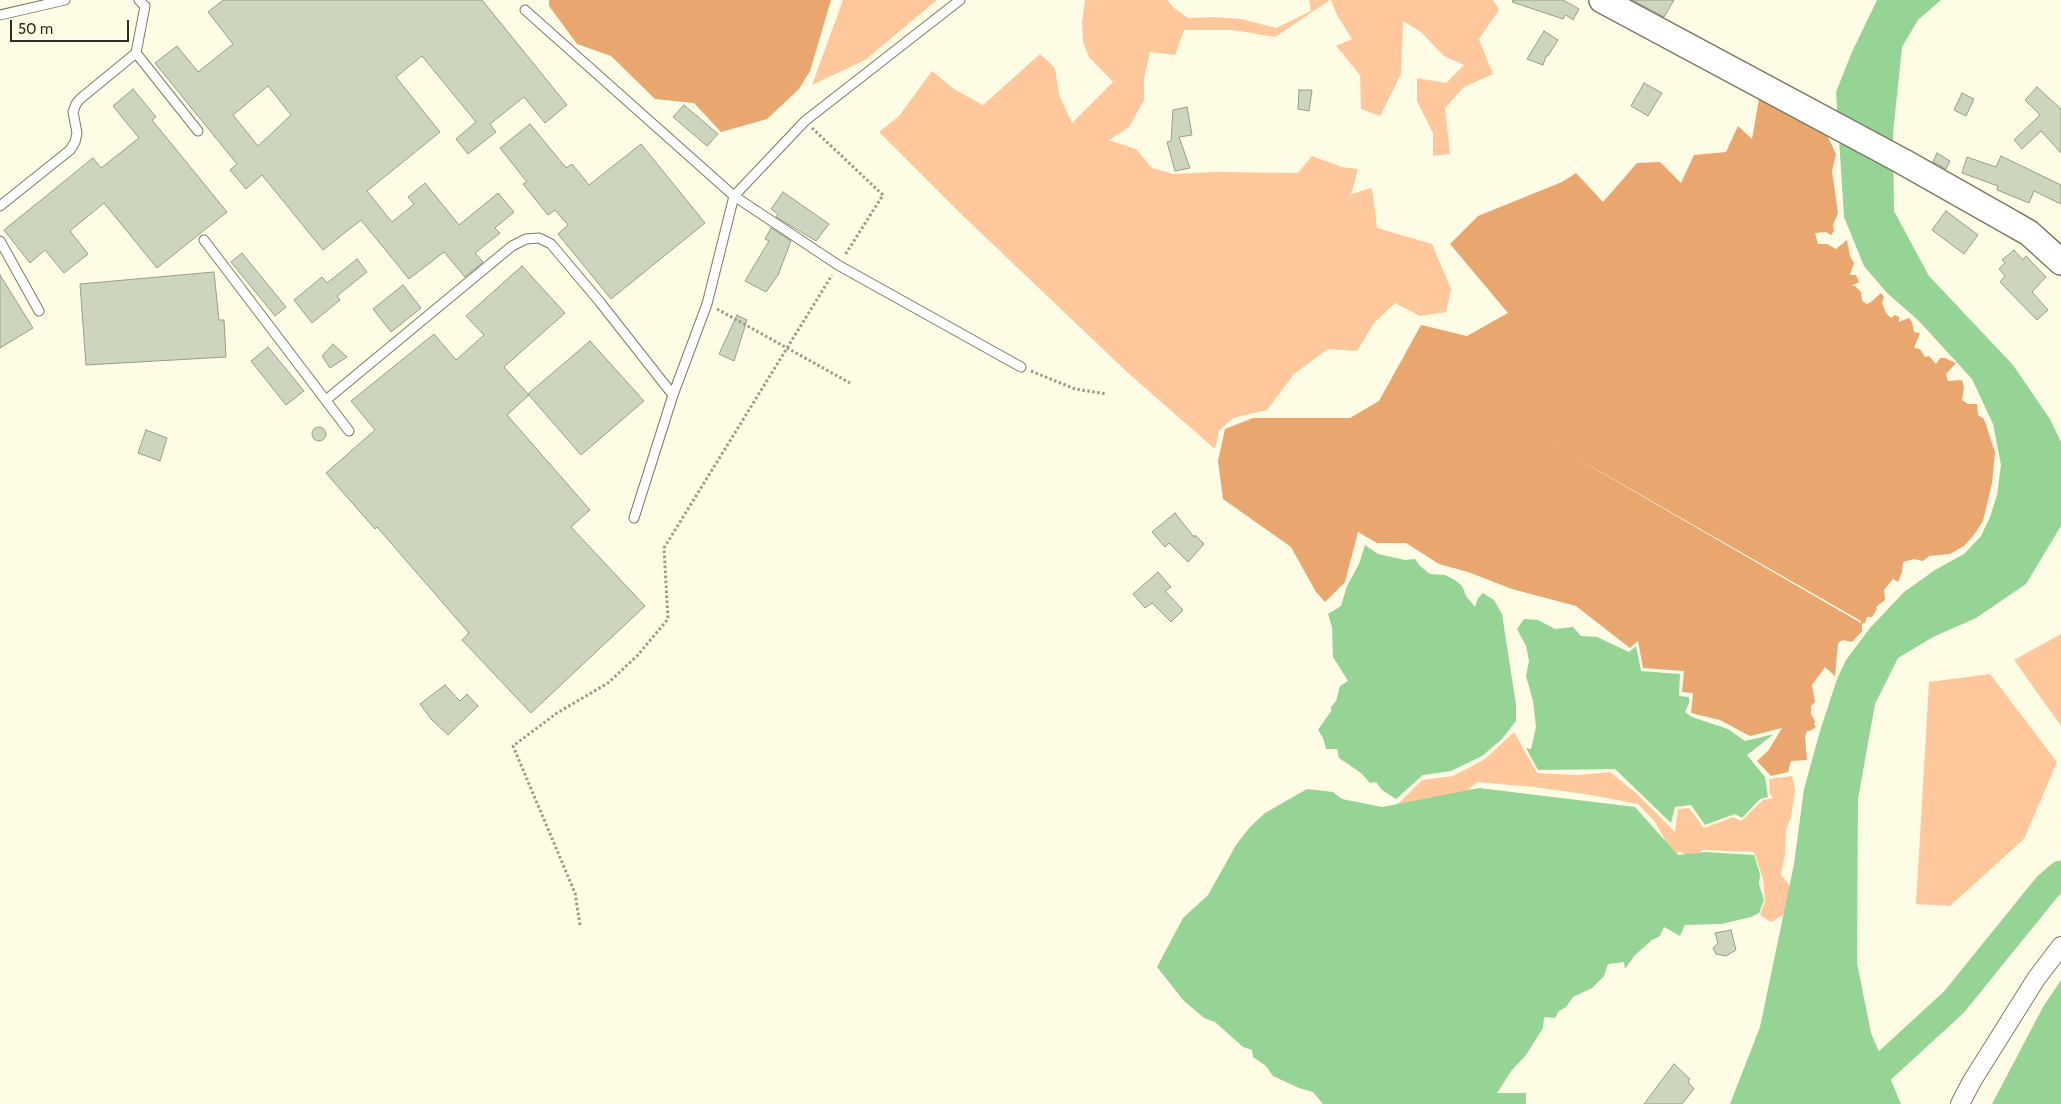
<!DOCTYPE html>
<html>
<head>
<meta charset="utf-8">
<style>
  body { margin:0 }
  #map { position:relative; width:2061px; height:1104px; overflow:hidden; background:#fffce5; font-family:Cabin,sans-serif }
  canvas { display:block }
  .scale { position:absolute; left:10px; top:20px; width:119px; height:22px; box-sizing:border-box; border:2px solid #2f2e26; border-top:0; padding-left:6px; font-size:15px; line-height:18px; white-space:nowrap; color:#2f2e26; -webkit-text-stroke:4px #fffce5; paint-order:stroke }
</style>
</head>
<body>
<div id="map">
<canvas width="2061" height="1104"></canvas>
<div class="scale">50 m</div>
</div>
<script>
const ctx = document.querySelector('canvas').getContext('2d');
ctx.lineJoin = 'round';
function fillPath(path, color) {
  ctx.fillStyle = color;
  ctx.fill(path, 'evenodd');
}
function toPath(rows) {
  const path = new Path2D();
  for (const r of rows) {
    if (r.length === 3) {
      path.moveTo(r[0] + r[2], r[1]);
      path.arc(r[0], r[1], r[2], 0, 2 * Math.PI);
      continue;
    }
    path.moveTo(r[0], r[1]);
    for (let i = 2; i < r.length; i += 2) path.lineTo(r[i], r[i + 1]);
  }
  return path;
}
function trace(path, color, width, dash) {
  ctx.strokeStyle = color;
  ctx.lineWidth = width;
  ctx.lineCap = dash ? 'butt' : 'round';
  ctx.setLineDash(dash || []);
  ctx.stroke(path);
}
fillPath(toPath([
  [843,0,937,0,865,60,812,85],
  [1085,0,1167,0,1174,8,1188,18,1214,17,1242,19,1276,28,1311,11,1309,0,1330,0,1275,37,1233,30,1184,30,1175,55,1150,52,1144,78,1144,100,1129,127,1109,140,1136,149,1152,168,1173,174,1216,172,1298,173,1312,156,1342,167,1358,169,1351,194,1372,188,1377,228,1432,244,1451,289,1446,312,1420,316,1395,303,1374,323,1357,351,1328,349,1294,374,1267,410,1233,418,1219,431,1215,449,1128,373,957,210,879,132,899,116,932,71,954,89,983,105,1040,54,1055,68,1059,95,1072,123,1113,82,1089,57,1083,42,1082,23],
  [1331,0,1493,0,1499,10,1479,39,1493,74,1464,87,1445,108,1450,154,1433,156,1433,133,1417,101,1417,78,1446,83,1464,65,1444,56,1421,32,1403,21,1401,74,1380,116,1361,109,1360,75,1336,46,1352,39,1337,15],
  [2061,634,2061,726,2014,660],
  [1990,674,2057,762,2024,839,1950,906,1916,904,1929,682],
  [1514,732,1537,773,1577,775,1610,772,1636,793,1675,832,1678,809,1689,808,1704,828,1733,817,1741,821,1763,800,1773,798,1770,794,1769,779,1792,776,1795,789,1791,817,1786,830,1785,854,1781,875,1794,891,1783,915,1771,922,1760,915,1765,901,1763,879,1754,852,1702,850,1693,862,1680,851,1611,904,1334,1104,1321,1104,1349,1082,1669,847,1655,822,1638,804,1591,795,1534,787,1477,782,1462,796,1395,807,1422,780,1453,776,1485,759]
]), '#ffc89c');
fillPath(toPath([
  [549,0,831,0,810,71,799,89,767,119,721,132,694,103,655,99,611,56,577,44,549,6],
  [1759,99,1827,135,1836,154,1832,171,1838,213,1833,225,1834,231,1831,235,1826,232,1815,233,1818,244,1827,244,1836,249,1847,240,1850,256,1854,263,1850,275,1856,275,1859,282,1851,286,1855,286,1861,292,1862,301,1867,304,1871,302,1881,293,1884,297,1882,303,1886,313,1891,318,1895,315,1899,317,1899,322,1909,318,1912,322,1914,332,1920,333,1914,348,1920,349,1925,357,1929,356,1936,364,1940,358,1945,358,1956,363,1946,374,1948,381,1962,380,1964,388,1962,400,1968,404,1977,404,1978,415,1984,419,1995,452,1992,483,1983,521,1973,536,1964,546,1950,554,1929,556,1923,561,1914,559,1903,562,1902,572,1898,582,1893,579,1884,590,1885,600,1876,607,1877,609,1872,617,1867,617,1865,623,1862,624,1862,631,1852,642,1843,640,1838,643,1835,676,1825,667,1812,685,1815,702,1811,706,1811,714,1815,721,1814,724,1816,727,1810,731,1807,731,1805,737,1807,760,1791,761,1788,772,1771,776,1757,761,1768,751,1782,728,1750,736,1720,720,1691,713,1693,693,1682,692,1684,671,1643,668,1638,641,1630,648,1576,606,1512,589,1468,572,1439,564,1406,543,1377,543,1358,532,1345,582,1325,602,1316,592,1291,547,1223,499,1218,461,1225,429,1253,418,1350,418,1379,401,1421,325,1467,336,1508,313,1450,244,1478,216,1562,182,1576,173,1603,202,1637,163,1660,162,1681,183,1694,155,1726,152,1738,126,1752,139],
  [1552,444,1861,621,1861,623]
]), '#eaa66f');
fillPath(toPath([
  [1877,0,1941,0,1918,20,1902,47,1893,133,1894,211,1929,276,2013,365,2050,419,2061,442,2061,526,2026,584,1976,618,1933,637,1898,658,1875,704,1858,799,1857,963,1871,1033,1901,1104,1730,1104,1760,1027,1794,864,1804,789,1820,731,1837,679,1846,660,1870,628,1904,592,1935,570,1964,554,1981,536,1990,517,1997,495,2001,465,1993,424,1972,379,1918,320,1887,293,1864,266,1844,217,1836,92,1852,52],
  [1365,545,1378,554,1405,560,1415,559,1420,566,1430,574,1445,575,1455,580,1462,586,1466,596,1475,607,1478,598,1483,593,1494,600,1502,614,1516,705,1516,721,1502,739,1482,756,1451,771,1423,775,1396,799,1382,790,1376,782,1370,783,1361,773,1339,758,1337,749,1326,749,1323,738,1318,730,1331,711,1331,707,1336,701,1340,686,1348,681,1333,657,1332,627,1328,614,1341,606,1347,586,1359,564],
  [1524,619,1538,620,1555,629,1573,627,1581,636,1597,637,1629,652,1636,646,1641,671,1680,674,1679,696,1689,697,1689,703,1685,712,1692,717,1728,729,1745,741,1774,734,1747,755,1765,777,1768,797,1760,799,1742,818,1735,814,1705,825,1691,805,1675,807,1671,823,1615,769,1538,770,1526,748,1531,749,1536,727,1533,701,1526,676,1529,661,1526,646,1517,629],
  [1479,788,1635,807,1678,855,1705,852,1754,855,1760,874,1759,884,1764,900,1759,913,1751,917,1721,924,1685,925,1680,936,1664,927,1660,936,1652,940,1634,956,1625,969,1624,962,1608,964,1604,976,1592,988,1573,997,1566,1007,1559,1011,1555,1018,1544,1017,1543,1028,1526,1055,1512,1070,1497,1093,1526,1093,1526,1104,1323,1104,1313,1092,1299,1088,1273,1076,1266,1066,1253,1057,1252,1050,1243,1047,1215,1022,1204,1018,1183,1000,1157,967,1183,918,1208,895,1236,845,1250,827,1265,813,1307,789,1333,792,1342,799,1382,807],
  [2061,980,2061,1104,1992,1104,2043,1007]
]), '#95d495');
trace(toPath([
  [1843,1104,1954,1002,2047,887,2061,875]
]), '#95d495', 29);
const building = toPath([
  [223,0,482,0,567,105,545,123,524,97,490,124,496,132,468,154,456,139,476,122,422,56,396,77,440,132,367,191,392,222,414,204,408,197,425,183,459,225,498,193,514,212,495,228,500,233,475,253,483,262,465,277,444,252,409,279,361,220,323,250,262,175,246,189,230,170,237,164,155,63,177,46,198,72,233,44,208,12,223,0],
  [268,86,291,115,258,146,233,115,268,86],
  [1513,0,1563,0,1579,9,1573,20,1566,15,1563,19,1512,2,1513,0],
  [1632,0,1674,0,1664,17,1632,0],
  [1544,31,1558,40,1548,56,1546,56,1543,65,1527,59,1544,31],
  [1644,83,1662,93,1648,116,1631,106,1644,83],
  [2037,87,2061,109,2061,153,2041,131,2022,149,2014,140,2040,115,2025,100,2037,87],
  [133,89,156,117,152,120,227,212,157,268,104,203,70,231,88,254,64,273,45,250,30,263,4,230,93,158,101,168,139,138,113,106,133,89],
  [1299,90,1312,90,1309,111,1298,109,1299,90],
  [1962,93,1974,99,1966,116,1954,110,1962,93],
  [684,105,718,134,707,146,673,117,684,105],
  [1187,107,1192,135,1179,137,1190,168,1175,171,1167,142,1171,141,1173,110,1187,107],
  [530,124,566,168,572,164,589,185,641,144,705,223,611,299,558,234,568,225,555,210,548,215,523,184,527,182,500,148,530,124],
  [1937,153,1950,161,1946,169,1933,162,1937,153],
  [2001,156,2061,185,2061,204,2034,191,2029,203,1997,190,1998,186,1962,173,1967,157,1996,167,2001,156],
  [783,192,829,224,816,241,776,217,778,214,771,209,783,192],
  [1946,211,1978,235,1964,254,1932,230,1946,211],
  [771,228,791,241,778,275,766,292,745,281,769,241,765,239,771,228],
  [2014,250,2023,260,2026,256,2046,277,2032,292,2048,310,2037,320,2000,282,2005,276,1999,269,2005,263,2002,260,2014,250],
  [242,253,286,307,275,316,231,262,242,253],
  [357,259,367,272,337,296,340,300,312,323,294,300,322,277,327,283,357,259],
  [522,266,565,313,504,367,529,395,507,415,590,510,571,527,645,606,531,713,462,640,469,633,377,527,375,529,326,473,375,430,351,401,434,334,456,360,484,335,466,316,522,266],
  [214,272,219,320,224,320,226,357,86,365,80,284,214,272],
  [0,275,33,328,0,348,0,275],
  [403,285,421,308,391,332,373,309,403,285],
  [737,315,747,320,734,361,719,354,737,315],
  [590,341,644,401,581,455,528,394,590,341],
  [333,344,347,357,330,368,322,356,333,344],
  [268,347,304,391,286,405,251,361,268,347],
  [319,434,7],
  [146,430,167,438,160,461,138,453,146,430],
  [1175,513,1194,537,1195,535,1204,544,1188,562,1169,543,1165,547,1152,532,1175,513],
  [1158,572,1171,587,1165,591,1183,610,1171,622,1152,603,1145,608,1133,594,1158,572],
  [445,685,460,701,467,694,478,706,448,735,431,719,420,704,445,685],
  [1731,930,1736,950,1726,956,1716,954,1713,948,1718,943,1715,933,1731,930],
  [1674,1064,1690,1079,1688,1082,1694,1089,1682,1104,1644,1104,1674,1064]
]);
fillPath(building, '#cdd5bf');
trace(building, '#979e8a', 1);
const lane = toPath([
  [139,0,145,6,136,53,198,131],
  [525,10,734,196,838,265,1021,367],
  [0,15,65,0],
  [0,206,70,150,75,142,77,133,73,112,76,104,80,99,136,53],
  [204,240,349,431],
  [0,241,39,311],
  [326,400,512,246,526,239,539,238,551,244,599,301,673,395],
  [634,518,673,395,707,304,734,196,805,121,960,0]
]);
const street = toPath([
  [1960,1104,1972,1081,2036,979,2061,946]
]);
const secondary = toPath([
  [1602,0,1902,161,2008,221,2029,233,2061,262]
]);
trace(lane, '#7d7b66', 11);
trace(street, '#7d7b66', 20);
trace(secondary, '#7d7b66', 28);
trace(toPath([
  [812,128,883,195,845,255],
  [717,309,850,383],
  [1031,371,1075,389,1107,394],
  [580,925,575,893,513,746,557,713,608,683,637,656,668,619,664,548,832,275]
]), '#9c9a8a', 3, [2.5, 2.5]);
trace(lane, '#fff', 9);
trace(street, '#fff', 18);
trace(secondary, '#fff', 25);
</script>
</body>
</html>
